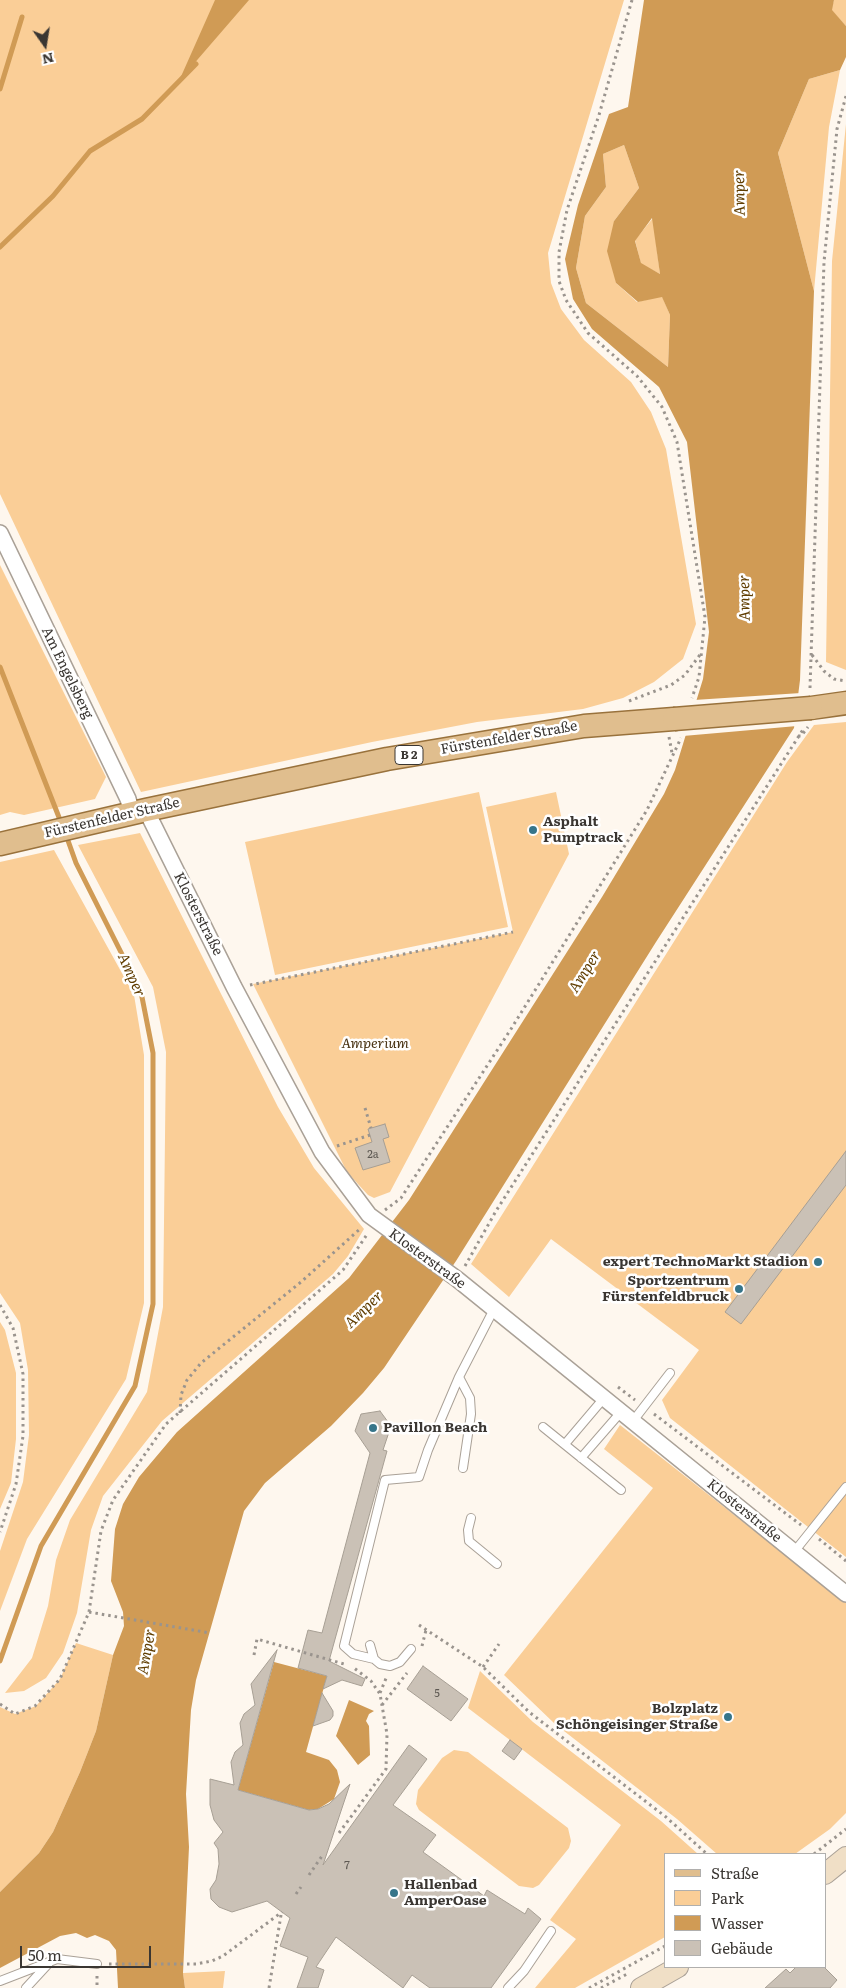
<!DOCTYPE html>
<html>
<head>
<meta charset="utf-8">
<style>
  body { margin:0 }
  #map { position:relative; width:846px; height:1988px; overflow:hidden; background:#fef7ee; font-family:Literata,serif }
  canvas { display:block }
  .legend { position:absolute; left:664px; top:1853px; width:162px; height:115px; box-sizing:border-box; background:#fff; border:1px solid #b0afad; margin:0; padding:6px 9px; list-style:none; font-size:15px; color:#3a3632 }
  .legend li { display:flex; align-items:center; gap:10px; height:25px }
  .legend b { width:25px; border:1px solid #b0afad }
  .north { position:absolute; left:20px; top:20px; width:50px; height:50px; -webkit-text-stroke:4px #fff; paint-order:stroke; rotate:167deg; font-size:14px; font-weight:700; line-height:20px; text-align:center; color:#3a3632 }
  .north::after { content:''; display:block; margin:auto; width:18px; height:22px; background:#3a3632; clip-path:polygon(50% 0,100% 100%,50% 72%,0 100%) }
  .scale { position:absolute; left:20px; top:1946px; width:131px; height:22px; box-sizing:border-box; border:2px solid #3a3632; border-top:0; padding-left:6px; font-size:15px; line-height:18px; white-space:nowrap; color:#3a3632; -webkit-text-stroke:4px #fff; paint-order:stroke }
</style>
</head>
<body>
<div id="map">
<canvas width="846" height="1988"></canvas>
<ul class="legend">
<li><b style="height:6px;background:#e0be8e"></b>Straße</li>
<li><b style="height:14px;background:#face97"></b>Park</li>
<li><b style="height:14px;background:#d09b55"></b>Wasser</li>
<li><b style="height:14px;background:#cac1b6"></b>Gebäude</li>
</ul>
<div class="north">N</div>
<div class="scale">50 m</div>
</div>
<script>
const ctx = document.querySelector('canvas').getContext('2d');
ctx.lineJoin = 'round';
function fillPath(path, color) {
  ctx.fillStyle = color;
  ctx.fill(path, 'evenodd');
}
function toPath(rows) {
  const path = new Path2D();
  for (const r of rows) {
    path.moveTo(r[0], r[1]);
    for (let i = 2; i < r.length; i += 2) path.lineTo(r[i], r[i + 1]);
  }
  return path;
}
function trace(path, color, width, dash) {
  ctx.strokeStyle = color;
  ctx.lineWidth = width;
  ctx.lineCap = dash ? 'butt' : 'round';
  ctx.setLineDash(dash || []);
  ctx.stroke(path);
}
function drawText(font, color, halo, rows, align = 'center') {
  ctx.font = font + ' Literata,serif';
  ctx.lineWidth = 5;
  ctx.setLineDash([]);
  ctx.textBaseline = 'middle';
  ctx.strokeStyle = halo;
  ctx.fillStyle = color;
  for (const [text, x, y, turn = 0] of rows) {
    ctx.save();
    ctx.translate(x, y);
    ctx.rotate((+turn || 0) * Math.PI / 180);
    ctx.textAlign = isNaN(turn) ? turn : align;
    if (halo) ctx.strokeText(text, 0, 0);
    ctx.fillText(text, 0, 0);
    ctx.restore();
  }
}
fillPath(toPath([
  [0,0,624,0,548,253,551,283,561,309,584,340,631,382,651,412,666,449,696,624,683,659,654,682,623,698,583,709,477,722,372,742,141,792,0,494],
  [834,0,846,0,846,26,831,10],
  [840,70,829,127,814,291,778,153,809,79],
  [846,124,846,670,826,662,832,261],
  [624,145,639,188,614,221,616,283,637,302,662,296,670,315,668,367,586,303,576,268,585,216,606,187,603,154],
  [653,218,660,274,641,264,635,240],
  [0,565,106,777,95,799,24,815,10,812,0,815],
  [846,722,846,1557,670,1418,662,1400,699,1350,551,1239,509,1297,471,1264,787,762,814,725],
  [479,792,508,927,275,975,245,842],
  [556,792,569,854,390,1192,374,1198,368,1195,347,1172,253,984,513,932,486,807],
  [140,833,278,1107,314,1168,364,1229,348,1256,333,1274,162,1421,103,1496,91,1530,77,1613,63,1653,46,1678,24,1691,5,1693,32,1658,48,1606,56,1560,70,1520,147,1392,163,1307,166,1052,153,987,78,845],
  [54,850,134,995,144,1055,144,1303,126,1379,27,1539,0,1611,0,1551,23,1482,29,1435,28,1370,20,1323,0,1293,0,862],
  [0,1322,5,1330,16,1373,16,1439,11,1483,0,1509],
  [620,1425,846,1603,846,1813,830,1829,795,1854,717,1854,677,1819,555,1724,504,1675,653,1488,604,1449],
  [76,1643,113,1655,96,1731,80,1772,53,1832,39,1853,0,1892,0,1707,15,1714,36,1706,60,1679],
  [480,1671,533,1722,661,1821,698,1854,665,1854,665,1937,575,1988,535,1988,576,1939,550,1920,621,1825,468,1708],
  [454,1750,468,1752,568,1828,571,1841,569,1848,539,1885,533,1888,519,1886,419,1810,416,1804,418,1790,442,1758],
  [225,1971,223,1988,185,1988,183,1973]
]), '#face97');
fillPath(toPath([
  [215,0,249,0,179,81],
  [644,0,834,0,832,10,846,26,846,57,840,70,809,79,778,153,814,291,800,680,794,728,656,942,456,1261,384,1368,363,1393,331,1426,265,1483,244,1511,196,1680,191,1710,186,1794,189,1847,183,1973,185,1988,118,1988,116,1950,109,1941,95,1935,87,1938,76,1933,60,1936,0,1968,0,1892,39,1853,53,1832,80,1772,96,1731,113,1655,124,1626,123,1612,111,1581,115,1529,123,1504,139,1477,177,1432,349,1278,409,1200,602,897,664,794,675,770,703,679,709,632,687,442,659,387,592,329,573,299,565,259,578,205,609,114,628,107],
  [624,145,639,188,614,221,607,251,616,283,638,302,662,297,670,315,668,367,586,303,576,268,585,216,606,187,603,154],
  [652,218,660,274,641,263,635,241],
  [274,1662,327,1676,306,1752,329,1760,337,1770,340,1782,334,1799,318,1809,309,1810,238,1790],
  [349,1700,374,1711,369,1714,366,1721,369,1726,370,1755,358,1765,336,1736]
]), '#d09b55');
fillPath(toPath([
  [801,693,797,726,683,736,694,700]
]), '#fef7ee');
trace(toPath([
  [0,89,22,17],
  [0,247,53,196,90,151,142,119,196,64],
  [0,667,62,825],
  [0,1661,41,1546,135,1386,153,1304,153,1053,141,992,76,863,66,835]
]), '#d09b55', 5);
const building = toPath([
  [385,1124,389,1137,383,1139,390,1162,363,1170,355,1148,372,1142,368,1129,385,1124],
  [846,1151,846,1185,741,1324,725,1312,846,1151],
  [380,1411,391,1426,383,1450,387,1451,329,1661,365,1679,362,1686,342,1680,323,1689,327,1676,298,1668,308,1630,322,1633,370,1453,355,1431,361,1414,380,1411],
  [277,1650,238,1790,309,1810,318,1809,329,1804,350,1784,323,1865,409,1745,427,1759,393,1805,436,1835,423,1852,484,1896,487,1890,525,1914,528,1908,541,1919,491,1988,430,1988,412,1975,403,1988,336,1937,316,1967,324,1970,318,1988,297,1988,308,1957,280,1946,290,1918,267,1901,232,1912,219,1907,211,1899,210,1889,216,1880,219,1864,218,1849,214,1843,223,1832,214,1820,210,1805,210,1779,234,1785,231,1762,235,1752,243,1745,240,1723,244,1714,255,1705,251,1684,277,1650],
  [423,1666,468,1699,451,1721,407,1689,423,1666],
  [322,1693,333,1711,333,1716,330,1720,313,1726,322,1693],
  [510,1740,522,1749,514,1760,502,1751,510,1740],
  [796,1967,824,1967,837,1980,830,1988,765,1988,786,1969,790,1973,796,1967]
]);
fillPath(building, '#cac1b6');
trace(building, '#a79f94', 1);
const lane = toPath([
  [459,1377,494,1309],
  [633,1421,670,1373],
  [543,1427,621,1490],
  [565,1444,604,1398],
  [581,1458,621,1412],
  [471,1518,468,1530,469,1541,497,1564],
  [794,1552,846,1487],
  [370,1645,374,1659,380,1664,390,1666,400,1662,411,1649],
  [374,1659,353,1654,344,1646,385,1480,419,1477,428,1450,459,1377,470,1398,471,1414,463,1468],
  [0,1981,57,1959,97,1964],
  [26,1988,49,1963],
  [508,1988,524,1971,551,1931]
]);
const street = toPath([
  [0,533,128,799,132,813],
  [146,810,234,987,322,1152,369,1215,457,1279,846,1594]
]);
const secondary = toPath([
  [825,1874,846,1857],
  [641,1988,678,1967]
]);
const primary = toPath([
  [811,708,846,703],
  [0,844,146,810,387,759,584,726,674,719]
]);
trace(lane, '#aaa197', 10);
trace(street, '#aaa197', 18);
trace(secondary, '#aaa197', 22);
trace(primary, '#99723c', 25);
trace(toPath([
  [632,0,599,115,567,210,559,252,559,281,566,300,588,333,637,376,662,407,677,442,705,617,699,677,692,698],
  [812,655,824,671,834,679,846,681],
  [810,688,824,262,837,129,846,96],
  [629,701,671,685,685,675,702,652],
  [798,736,801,736,808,727],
  [669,737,672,753],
  [250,985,513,932],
  [365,1108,371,1128],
  [337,1146,370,1135],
  [385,1210,401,1198,511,1029,647,810,681,738],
  [465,1266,496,1211,804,728],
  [0,1305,13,1328,23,1374,23,1436,16,1484,0,1532],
  [618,1387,635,1400],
  [180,1413,181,1395,187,1380,201,1363,301,1282,361,1228],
  [654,1414,801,1525],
  [819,1539,846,1561],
  [89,1612,210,1633],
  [419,1625,483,1667,529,1712,666,1817,707,1854],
  [422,1646,426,1630],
  [254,1655,257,1639,344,1664],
  [483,1667,499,1644],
  [380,1693,387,1676],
  [0,1704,15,1714,35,1706,60,1679,89,1612,101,1531,113,1500,166,1424,343,1270,368,1233],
  [382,1705,407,1673],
  [339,1833,386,1769,387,1734,380,1694,371,1681,354,1668],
  [814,1854,846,1829],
  [309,1875,322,1856],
  [296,1894,301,1887],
  [109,1964,196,1964,212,1961,223,1956,282,1912],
  [97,1976,97,1988],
  [269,1988,281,1915],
  [589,1988,665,1946],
  [601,1988,629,1973]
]), '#9a948e', 3, [2.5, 4]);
trace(lane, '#fff', 8);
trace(street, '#fff', 15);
trace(secondary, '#f0dfc6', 20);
trace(primary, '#e0be8e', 22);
const primaryBridge = toPath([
  [674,719,811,708]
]);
trace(primaryBridge, '#99723c', 25, []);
trace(primaryBridge, '#e0be8e', 22);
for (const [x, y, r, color] of [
  [533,830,5,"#36758a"],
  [818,1262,5,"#36758a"],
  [739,1289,5,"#36758a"],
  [373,1428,5,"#36758a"],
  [728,1717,5,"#36758a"],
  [394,1893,5,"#36758a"]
]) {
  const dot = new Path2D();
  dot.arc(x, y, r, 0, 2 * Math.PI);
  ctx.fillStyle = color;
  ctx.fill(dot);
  trace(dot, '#fff', 2);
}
drawText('11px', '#5e5953', null, [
  ["2a",373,1155],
  ["5",437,1694],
  ["7",347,1866]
]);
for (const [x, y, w] of [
  [409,755,28]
]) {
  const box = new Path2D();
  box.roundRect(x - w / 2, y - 9.5, w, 19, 4);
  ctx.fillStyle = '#fff';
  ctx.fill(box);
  trace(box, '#3a3632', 1);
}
drawText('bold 12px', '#3a3632', null, [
  ["B 2",409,755]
]);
drawText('14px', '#3a3632', '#fff', [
  ["Am Engelsberg",67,673,64],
  ["Fürstenfelder Straße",509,738,-10],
  ["Fürstenfelder Straße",112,818,-13],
  ["Klosterstraße",198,914,63],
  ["Klosterstraße",427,1259,36],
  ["Klosterstraße",744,1511,39]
]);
drawText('bold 14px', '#3a3632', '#fff', [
  ["Asphalt",543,822],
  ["Pumptrack",543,838],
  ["expert TechnoMarkt Stadion",808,1262,"right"],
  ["Sportzentrum",729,1281,"right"],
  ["Fürstenfeldbruck",729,1297,"right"],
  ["Pavillon Beach",383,1428],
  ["Bolzplatz",718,1709,"right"],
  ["Schöngeisinger Straße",718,1725,"right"],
  ["Hallenbad",404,1885],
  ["AmperOase",404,1901]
], 'left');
drawText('italic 14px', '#4a3415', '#fff', [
  ["Amperium",375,1044]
]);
drawText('italic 15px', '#603d01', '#fff', [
  ["Amper",740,193,-91],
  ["Amper",745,598,-91],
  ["Amper",585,972,-58],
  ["Amper",131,975,66],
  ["Amper",364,1310,-44],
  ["Amper",147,1652,-80]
]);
</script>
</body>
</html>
